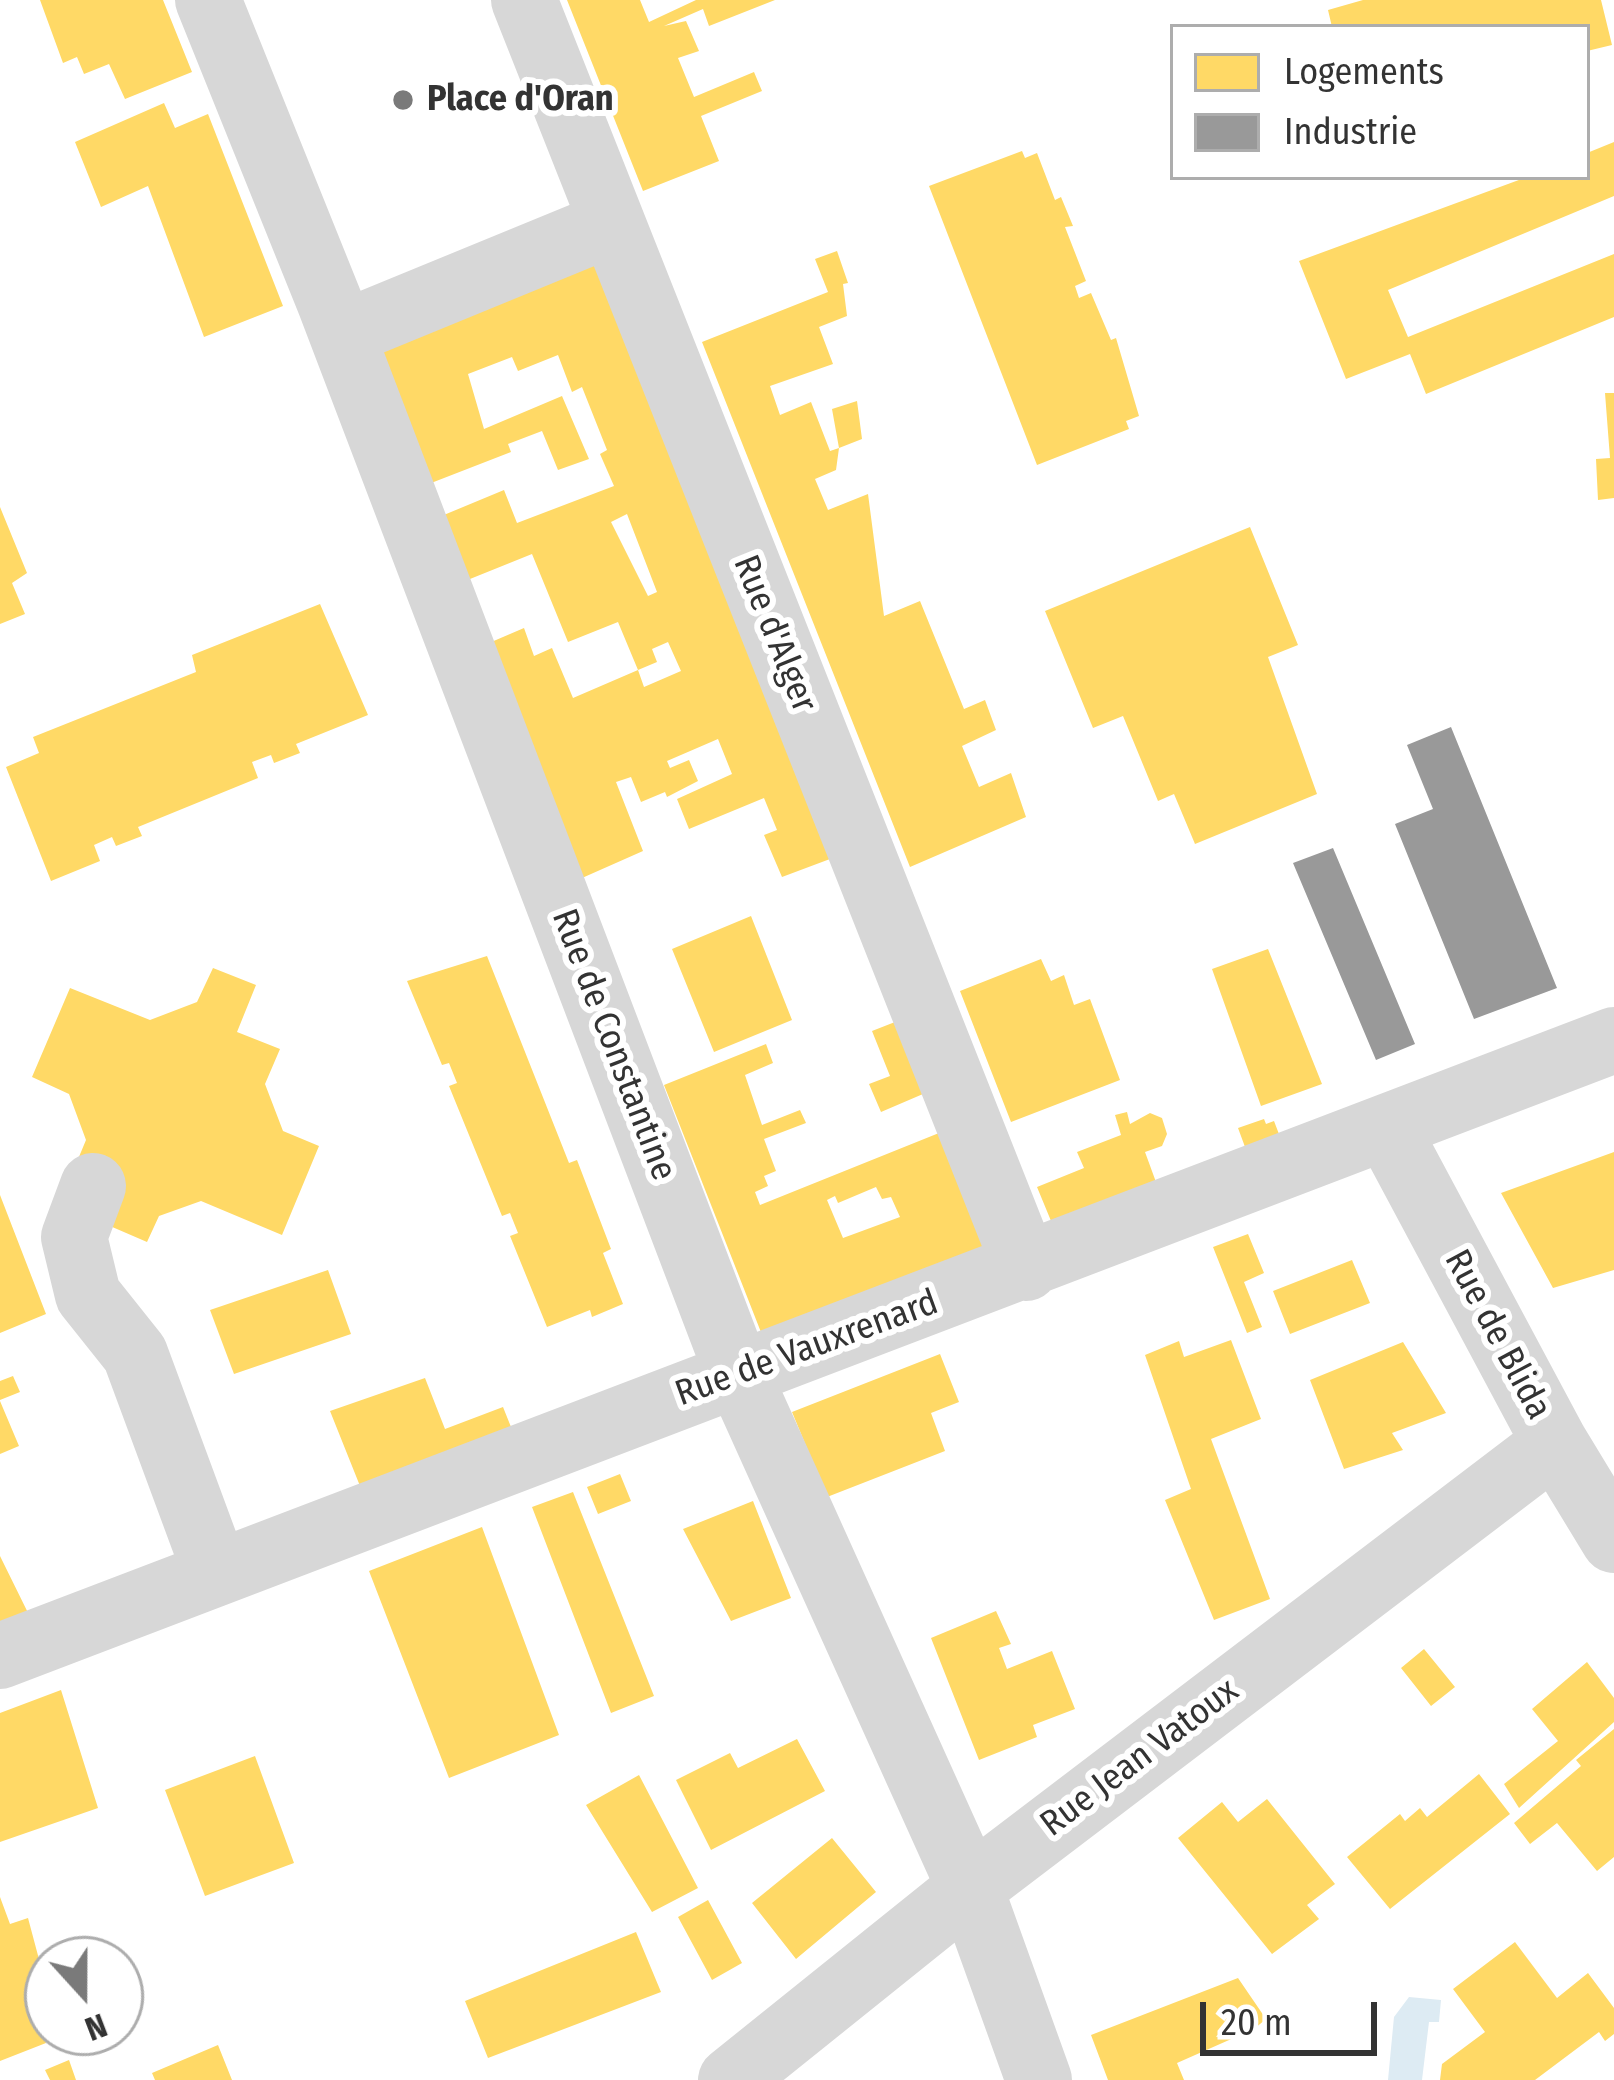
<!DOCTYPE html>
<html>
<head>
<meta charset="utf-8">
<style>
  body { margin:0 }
  #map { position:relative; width:1614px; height:2080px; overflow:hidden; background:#fff; font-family:"Fira Sans Condensed",sans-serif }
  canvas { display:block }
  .legend { position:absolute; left:1170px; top:24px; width:420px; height:156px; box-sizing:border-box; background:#fff; border:3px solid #adadad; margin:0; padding:15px 21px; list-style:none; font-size:36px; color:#333 }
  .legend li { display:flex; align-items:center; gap:24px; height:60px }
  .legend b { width:60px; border:3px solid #adadad }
  .north { position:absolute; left:24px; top:1936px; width:120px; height:120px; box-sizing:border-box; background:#fff; border:3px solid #adadad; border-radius:50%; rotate:159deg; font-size:33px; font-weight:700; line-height:48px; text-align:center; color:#333 }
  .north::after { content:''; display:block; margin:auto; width:42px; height:54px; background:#7a7a7a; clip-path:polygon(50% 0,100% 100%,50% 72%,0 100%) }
  .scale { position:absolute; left:1200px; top:2002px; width:177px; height:54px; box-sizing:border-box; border:6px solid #333; border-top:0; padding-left:15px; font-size:36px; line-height:42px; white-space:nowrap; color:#333; -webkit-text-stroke:9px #fff; paint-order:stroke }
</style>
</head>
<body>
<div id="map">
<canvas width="1614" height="2080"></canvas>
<ul class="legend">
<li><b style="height:33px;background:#ffd966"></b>Logements</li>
<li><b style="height:33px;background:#999"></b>Industrie</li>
</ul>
<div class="north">N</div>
<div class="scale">20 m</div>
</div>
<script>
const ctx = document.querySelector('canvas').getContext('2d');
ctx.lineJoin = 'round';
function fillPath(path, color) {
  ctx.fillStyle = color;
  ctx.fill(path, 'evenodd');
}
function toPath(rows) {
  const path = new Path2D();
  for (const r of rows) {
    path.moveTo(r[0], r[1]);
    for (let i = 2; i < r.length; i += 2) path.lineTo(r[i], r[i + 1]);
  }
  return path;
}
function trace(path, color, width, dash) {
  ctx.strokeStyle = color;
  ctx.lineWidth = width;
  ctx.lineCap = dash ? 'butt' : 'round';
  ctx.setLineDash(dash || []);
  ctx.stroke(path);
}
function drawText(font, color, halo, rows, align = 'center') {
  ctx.font = font + ' "Fira Sans Condensed",sans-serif';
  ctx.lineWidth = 12;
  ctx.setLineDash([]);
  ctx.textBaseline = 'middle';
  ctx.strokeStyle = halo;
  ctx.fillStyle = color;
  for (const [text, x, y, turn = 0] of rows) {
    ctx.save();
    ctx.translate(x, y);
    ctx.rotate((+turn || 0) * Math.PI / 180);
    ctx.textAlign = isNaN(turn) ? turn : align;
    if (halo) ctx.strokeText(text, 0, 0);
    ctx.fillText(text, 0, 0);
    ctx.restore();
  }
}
fillPath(toPath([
  [1409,1997,1441,2000,1439,2022,1429,2022,1422,2080,1388,2080,1394,2017]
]), '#ddebf3');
fillPath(toPath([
  [40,0,163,0,192,72,125,99,109,64,84,74,77,57,63,63],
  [567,0,640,0,649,22,696,0,775,0,709,26,703,9,664,26,686,21,699,51,678,58,694,97,754,72,762,91,701,116,719,161,643,191],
  [1363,0,1601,0,1612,45,1587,51,1587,27,1332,27,1328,10],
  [164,103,175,128,208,114,283,306,204,337,148,186,101,207,75,142],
  [1614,142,1614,196,1388,290,1408,337,1614,254,1614,317,1426,394,1410,354,1346,379,1299,261,1527,177,1587,177,1587,153],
  [1022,151,1025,158,1037,153,1055,200,1061,197,1073,226,1065,227,1086,281,1075,286,1079,298,1091,293,1111,340,1116,338,1139,416,1126,421,1129,429,1037,465,929,186],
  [837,251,848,283,843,284,847,316,819,327,833,364,770,386,780,415,811,402,830,451,839,448,832,409,857,401,862,439,839,448,836,470,815,479,828,510,868,494,884,616,920,601,964,709,985,700,996,730,962,746,979,787,1011,773,1026,817,910,867,702,342,828,292,815,259],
  [592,259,830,859,782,877,764,835,777,830,764,798,689,829,677,799,732,774,718,739,667,761,670,768,689,760,698,781,667,797,665,792,641,802,631,777,616,782,643,851,582,878,489,643,524,628,534,656,552,648,573,698,638,670,644,687,681,671,668,642,652,649,657,662,638,670,618,622,568,642,532,554,465,581,439,517,504,490,517,523,614,486,600,454,607,450,582,387,572,392,558,355,518,371,512,357,468,374,484,429,562,396,589,459,558,470,542,431,508,444,511,452,426,485,373,351],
  [627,514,657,592,648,596,611,522],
  [1605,393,1614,393,1614,498,1598,500,1596,459,1610,458],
  [0,507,27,573,12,583,25,614,0,624],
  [1250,527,1298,645,1268,657,1317,794,1195,844,1174,794,1158,801,1123,716,1093,728,1045,611],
  [320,604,368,715,296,744,300,753,274,763,271,755,252,762,258,778,138,827,142,836,116,846,112,837,94,845,100,861,51,881,6,767,39,753,33,737,196,672,192,655],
  [751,916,792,1020,714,1052,672,949],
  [1268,949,1322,1084,1261,1106,1212,969],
  [487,956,569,1163,577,1160,611,1249,603,1253,623,1304,592,1317,590,1310,547,1327,510,1236,518,1233,510,1213,502,1216,449,1086,457,1083,449,1063,442,1065,407,981],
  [1041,959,1051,981,1064,975,1074,1005,1090,999,1120,1080,1011,1122,960,991],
  [213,968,256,985,237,1032,280,1049,265,1084,283,1131,319,1146,282,1235,201,1201,159,1216,147,1242,103,1223,71,1176,86,1140,69,1094,32,1077,70,988,150,1020,197,1002],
  [895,1022,923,1094,881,1112,869,1084,890,1076,872,1031],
  [766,1044,773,1063,745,1075,762,1125,800,1110,806,1123,764,1139,776,1171,764,1176,768,1186,755,1192,760,1205,939,1133,988,1258,766,1345,664,1085],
  [876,1187,882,1199,891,1197,900,1217,843,1238,827,1200,835,1196,838,1203],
  [1127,1112,1130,1124,1150,1113,1162,1118,1167,1134,1162,1146,1145,1152,1160,1193,1056,1233,1037,1187,1084,1168,1077,1152,1121,1135,1115,1115],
  [1264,1119,1266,1124,1274,1121,1282,1142,1248,1155,1238,1128],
  [1614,1152,1614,1270,1553,1288,1501,1193],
  [0,1195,46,1314,0,1333],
  [1248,1234,1264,1273,1244,1282,1262,1327,1247,1333,1213,1247],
  [1352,1260,1370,1303,1290,1334,1273,1291],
  [328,1270,351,1334,234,1374,210,1310],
  [1231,1340,1261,1419,1211,1439,1270,1599,1214,1620,1165,1500,1191,1489,1145,1355,1179,1341,1184,1357],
  [1403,1342,1446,1413,1392,1433,1403,1450,1344,1469,1310,1380],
  [940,1354,959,1402,931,1413,945,1451,827,1497,792,1412],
  [13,1376,20,1392,0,1400,0,1381],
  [425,1378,445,1429,503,1407,515,1437,364,1496,330,1411],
  [0,1401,19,1446,0,1454],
  [620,1474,631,1501,598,1514,587,1487],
  [573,1492,654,1696,611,1713,532,1507],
  [753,1501,791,1598,731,1621,683,1529],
  [482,1527,559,1735,449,1778,369,1571],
  [0,1556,33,1623,0,1633],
  [996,1611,1011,1644,999,1648,1007,1669,1052,1651,1075,1709,1033,1725,1037,1737,979,1760,931,1638],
  [1424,1649,1455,1687,1431,1706,1401,1668],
  [1587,1662,1614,1698,1614,1722,1519,1808,1504,1784,1558,1741,1532,1709],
  [61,1690,98,1808,0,1842,0,1713],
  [1614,1729,1614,1857,1597,1871,1557,1823,1530,1844,1514,1823,1581,1766,1576,1760],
  [797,1739,825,1791,711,1850,676,1780,730,1753,738,1768],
  [255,1756,294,1863,205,1896,165,1790],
  [1479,1774,1510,1814,1390,1909,1347,1857,1400,1814,1405,1821,1420,1808,1427,1817],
  [639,1775,698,1888,652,1912,586,1805],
  [1267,1799,1335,1884,1307,1905,1319,1919,1272,1954,1178,1838,1222,1802,1238,1822],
  [832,1838,876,1892,796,1959,752,1903],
  [0,1897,10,1924,28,1918,48,1993,48,2005,35,2009,46,2043,0,2061],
  [708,1900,742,1963,712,1980,678,1917],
  [636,1932,661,1992,488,2058,465,2001],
  [1515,1942,1557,1998,1588,1973,1614,2008,1614,2034,1605,2041,1599,2032,1535,2080,1440,2080,1442,2064,1485,2032,1453,1989],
  [1238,1978,1266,2019,1254,2029,1177,2063,1184,2080,1108,2080,1091,2035],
  [218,2045,232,2080,155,2080,152,2073],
  [69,2060,76,2080,50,2080,45,2070]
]), '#ffd966');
fillPath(toPath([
  [1451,727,1557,988,1474,1019,1395,824,1433,809,1407,745],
  [1333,848,1415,1044,1376,1060,1293,863]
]), '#999');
trace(toPath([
  [208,0,330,303,738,1374,970,1888,1039,2080],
  [524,0,1026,1268],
  [342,334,610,224],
  [1386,1127,1555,1443,1614,1540],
  [93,1186,74,1237,88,1295,135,1354,216,1573],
  [0,1656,1614,1040],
  [731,2080,970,1888,1555,1443]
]), '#d7d7d7', 66);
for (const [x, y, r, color] of [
  [403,100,12,"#7a7a7a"]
]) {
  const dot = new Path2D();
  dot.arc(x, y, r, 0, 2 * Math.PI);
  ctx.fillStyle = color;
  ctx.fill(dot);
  trace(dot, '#fff', 4.5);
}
drawText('bold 36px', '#333', '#fff', [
  ["Place d'Oran",427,100]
], 'left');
drawText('36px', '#333', '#fff', [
  ["Rue d'Alger",774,634,68],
  ["Rue de Constantine",613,1045,69],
  ["Rue de Blida",1497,1335,62],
  ["Rue de Vauxrenard",807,1349,-20],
  ["Rue Jean Vatoux",1140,1758,-37]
]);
</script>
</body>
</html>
